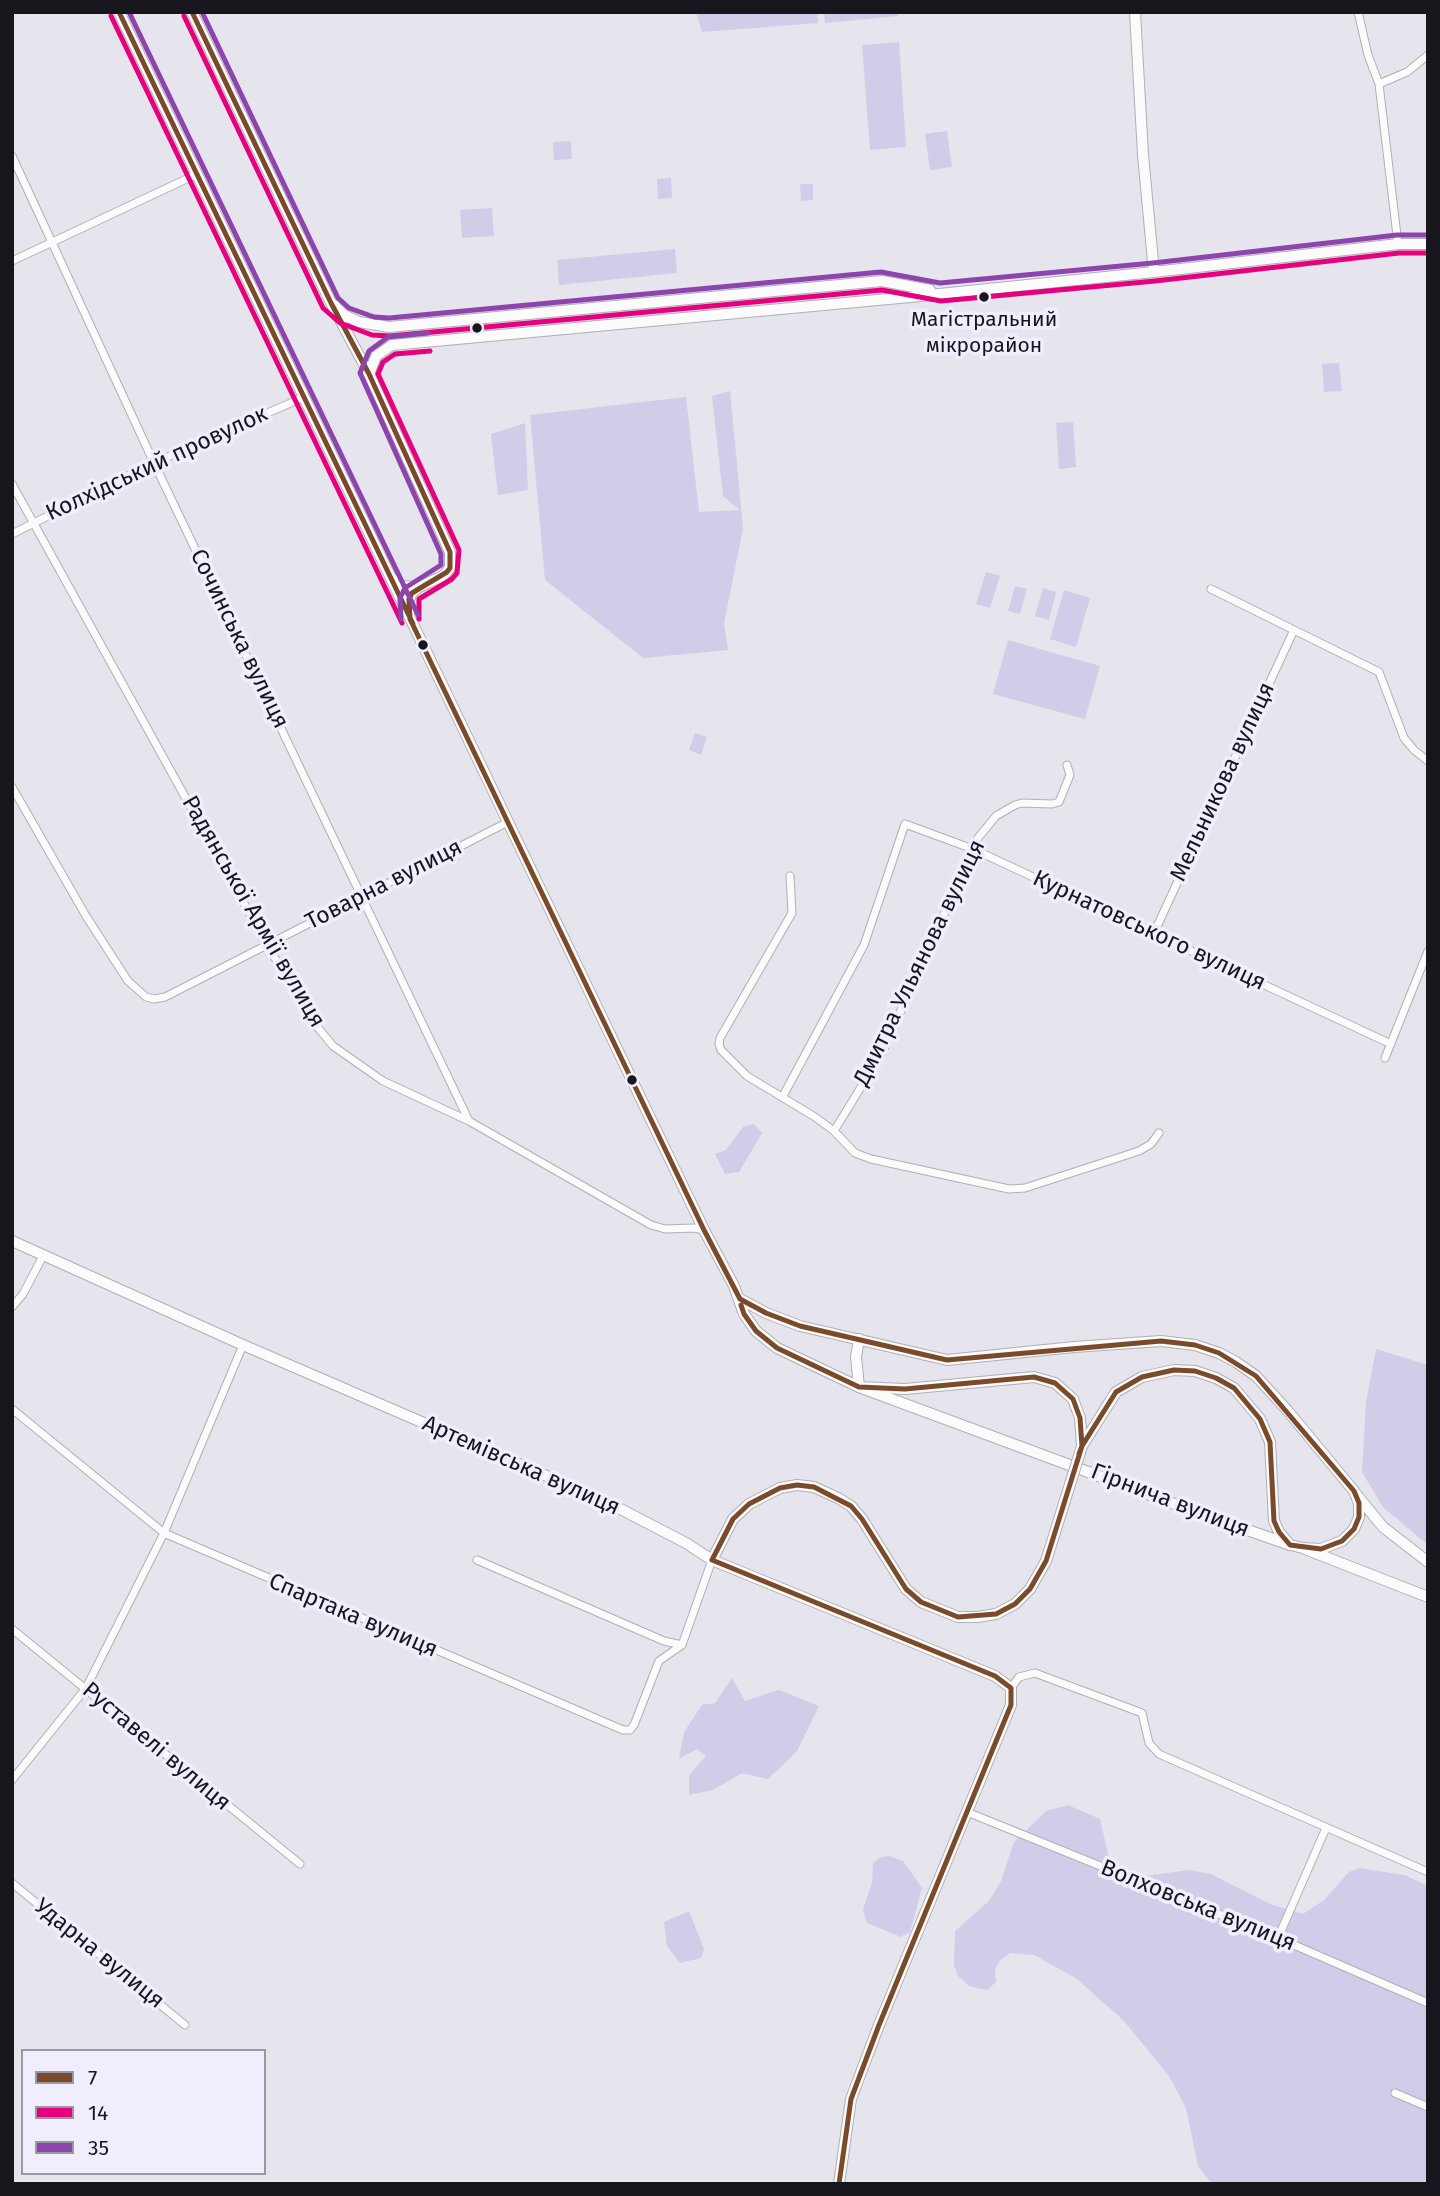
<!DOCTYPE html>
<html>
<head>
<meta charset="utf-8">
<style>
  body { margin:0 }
  #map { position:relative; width:1440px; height:2196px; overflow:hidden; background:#e6e4ec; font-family:"Fira Sans",sans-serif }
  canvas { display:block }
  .frame { position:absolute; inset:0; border:14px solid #17161c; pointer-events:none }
  .legend { position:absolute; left:21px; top:2049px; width:245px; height:126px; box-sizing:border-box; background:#f0eefd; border:2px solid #9998a3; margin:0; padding:9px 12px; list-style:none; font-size:21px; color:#17161c }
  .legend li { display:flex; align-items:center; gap:14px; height:35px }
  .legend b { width:35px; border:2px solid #9998a3 }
</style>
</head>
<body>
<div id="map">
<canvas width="1440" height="2196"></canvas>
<div class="frame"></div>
<ul class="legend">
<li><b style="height:9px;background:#7a4b2a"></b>7</li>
<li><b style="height:9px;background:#e5007d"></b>14</li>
<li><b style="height:9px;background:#8e44ad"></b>35</li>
</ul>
</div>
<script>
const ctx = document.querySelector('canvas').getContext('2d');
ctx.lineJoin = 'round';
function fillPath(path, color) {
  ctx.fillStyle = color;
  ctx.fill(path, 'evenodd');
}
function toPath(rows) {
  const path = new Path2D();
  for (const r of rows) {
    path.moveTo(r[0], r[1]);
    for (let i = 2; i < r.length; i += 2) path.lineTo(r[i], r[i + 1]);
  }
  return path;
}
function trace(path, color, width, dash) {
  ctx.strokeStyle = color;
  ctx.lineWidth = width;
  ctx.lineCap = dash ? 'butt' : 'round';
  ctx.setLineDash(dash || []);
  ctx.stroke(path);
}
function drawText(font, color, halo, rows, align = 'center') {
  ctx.font = font + ' "Fira Sans",sans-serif';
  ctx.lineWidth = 7;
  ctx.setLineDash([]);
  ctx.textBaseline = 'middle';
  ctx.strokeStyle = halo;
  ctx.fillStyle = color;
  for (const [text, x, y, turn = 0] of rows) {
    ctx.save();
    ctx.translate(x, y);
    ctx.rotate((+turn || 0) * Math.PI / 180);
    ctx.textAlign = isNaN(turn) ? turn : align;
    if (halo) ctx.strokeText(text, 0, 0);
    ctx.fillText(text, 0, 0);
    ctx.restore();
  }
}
fillPath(toPath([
  [696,12,817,12,818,23,702,32],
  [824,12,897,12,898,16,825,23],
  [899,42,906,147,870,150,862,45],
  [947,131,952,167,930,170,925,134],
  [571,141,572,159,554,160,553,142],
  [671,178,672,198,658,199,657,179],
  [800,184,813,184,813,200,801,201],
  [492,208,494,236,462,238,460,210],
  [675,249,677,273,559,285,557,260],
  [1339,363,1342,391,1324,392,1322,364],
  [730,391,743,528,724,623,728,650,643,658,545,580,530,415,686,397,699,512,740,510,723,496,712,396],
  [1073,422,1076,467,1059,469,1056,423],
  [525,423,528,490,498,495,491,434],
  [986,572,1000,576,990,608,976,604],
  [1015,586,1027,589,1020,614,1008,611],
  [1043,588,1056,592,1049,620,1035,616],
  [1064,590,1090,598,1076,647,1050,639],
  [1008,640,1100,666,1085,719,993,694],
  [695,733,707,737,701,755,689,750],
  [754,1124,762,1133,739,1172,725,1174,715,1154,726,1150,743,1127],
  [1376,1349,1428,1365,1428,1545,1383,1507,1362,1472,1366,1402],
  [732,1678,745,1701,779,1690,819,1706,797,1751,768,1779,742,1773,713,1790,689,1795,689,1775,706,1756,697,1749,679,1759,684,1732,702,1705,715,1703],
  [1068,1805,1100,1819,1109,1858,1138,1877,1189,1870,1211,1874,1270,1904,1303,1914,1324,1900,1349,1872,1359,1868,1405,1875,1428,1886,1428,2184,1212,2184,1198,2166,1186,2108,1169,2076,1124,2021,1077,1979,1034,1955,1010,1953,1000,1960,995,1970,996,1982,987,1990,969,1986,958,1976,954,1965,955,1931,989,1901,1001,1881,1014,1842,1046,1811],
  [889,1856,903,1861,922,1888,910,1932,901,1937,867,1923,863,1909,872,1883,873,1863,881,1857],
  [689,1911,704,1949,701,1958,680,1963,667,1946,664,1922]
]), '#d2cce9');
const street = toPath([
  [1358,12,1368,55,1379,84,1398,244],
  [1379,84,1407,72,1428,55],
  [12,156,154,463,469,1121],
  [12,261,197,174],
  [12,484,267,945,315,1024,333,1046,383,1081,469,1121,651,1225,665,1229,694,1228,704,1230],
  [12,534,154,463,304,397],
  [1211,589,1379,672,1404,738,1414,750,1428,761],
  [12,787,86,916,128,981,146,997,154,999,165,997,508,822],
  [790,876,792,913,720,1038,719,1044,721,1050,747,1076,815,1117,834,1131,855,1153,871,1159,1009,1189,1025,1188,1139,1151,1151,1144,1159,1133],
  [1154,933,1293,632],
  [1385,1058,1428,951],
  [783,1096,864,945,905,824,973,849,1391,1044],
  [834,1131,882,1053,978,838,996,816,1015,805,1022,803,1052,804,1059,802,1070,775,1067,765],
  [12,1307,23,1294,43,1256],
  [12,1409,164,1533,623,1730,630,1730,634,1725,659,1661,682,1645,712,1560],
  [477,1560,664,1641,682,1645],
  [12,1629,300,1864],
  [1011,1688,1019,1677,1035,1673,1142,1713,1149,1743,1159,1754,1428,1872],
  [12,1780,86,1688,164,1533,243,1345],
  [967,1812,1278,1938,1428,2003],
  [12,1883,185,2025],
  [1278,1938,1326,1828],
  [1395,2093,1428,2107]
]);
const secondary = toPath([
  [1135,12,1143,155,1154,272],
  [333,304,344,315,359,322,389,327,882,281,930,290],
  [369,374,376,356,392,345,910,297,1154,272,1398,244,1428,244],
  [390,577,402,586,419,587],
  [12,1241,243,1345,607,1502,686,1543,712,1560],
  [859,1339,856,1357,859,1387,1188,1509,1290,1545],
  [1356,1494,1383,1527,1428,1562],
  [1305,1549,1428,1597]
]);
const primary = toPath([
  [119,12,704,1230,734,1286,744,1314,756,1331,777,1348,859,1387,905,1389,1034,1377,1055,1383,1073,1399,1080,1418,1082,1446],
  [192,12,331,303,369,374,450,552,450,568,443,576,419,587,412,593,409,599,409,612],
  [740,1299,766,1313,800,1326,947,1360,1074,1347,1161,1341,1195,1345,1219,1353,1236,1362,1256,1376,1287,1410,1354,1491,1359,1503,1359,1517,1354,1529,1342,1541,1321,1549,1303,1548,1290,1545,1279,1532,1274,1521,1270,1442,1260,1419,1234,1388,1216,1378,1195,1371,1174,1370,1142,1377,1116,1392,1082,1446],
  [839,2184,851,2099,879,2025,1011,1705,1011,1688,995,1676,712,1560,733,1519,749,1504,780,1488,797,1485,814,1487,838,1498,851,1506,862,1519,906,1589,921,1602,958,1617,977,1617,996,1614,1015,1604,1030,1589,1046,1561]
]);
trace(street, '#b0afb5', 9);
trace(secondary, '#b0afb5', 12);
trace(primary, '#b0afb5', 12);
trace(street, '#fbfbfc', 7);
trace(secondary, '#fbfbfc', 10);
trace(primary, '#fbfbfc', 10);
const primaryBridge = toPath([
  [1046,1561,1082,1446]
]);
trace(primaryBridge, '#b0afb5', 12, []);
trace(primaryBridge, '#fbfbfc', 10);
trace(toPath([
  [119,12,413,624],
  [192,12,331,303,369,374,450,552,450,568,447,572,412,593,409,599,410,619,704,1230,740,1299,766,1313,800,1326,947,1360,1161,1341,1195,1345,1219,1353,1256,1376,1354,1491,1359,1503,1359,1517,1354,1529,1342,1541,1321,1549,1290,1545,1279,1532,1274,1521,1270,1442,1260,1419,1234,1388,1216,1378,1195,1371,1174,1370,1142,1377,1116,1392,1082,1446,1046,1561,1030,1589,1015,1604,996,1614,958,1617,921,1602,906,1589,862,1519,851,1506,814,1487,797,1485,780,1488,749,1504,733,1519,712,1560],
  [741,1305,744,1314,756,1331,777,1348,859,1387,905,1389,1034,1377,1055,1383,1073,1399,1080,1418,1082,1446,1079,1454],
  [712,1560,995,1676,1011,1688,1011,1705,879,2025,851,2099,839,2184]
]), '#7a4b2a', 5);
trace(toPath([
  [111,16,402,623],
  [184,16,323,308,340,323,372,335,390,336,882,290,941,301,1155,281,1399,253,1428,253],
  [419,619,419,599,452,579,457,573,459,550,378,374,383,362,395,354,430,351]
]), '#e5007d', 5);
trace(toPath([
  [129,12,418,615],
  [202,12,338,298,349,308,374,317,389,318,881,272,940,283,1153,263,1397,235,1428,235],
  [401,619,400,598,405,588,441,565,441,554,360,373,369,351,388,337,428,333]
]), '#8e44ad', 5);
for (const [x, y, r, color] of [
  [984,297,6,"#17161c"],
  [477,328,6,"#17161c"],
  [423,645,6,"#17161c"],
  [632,1080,6,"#17161c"]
]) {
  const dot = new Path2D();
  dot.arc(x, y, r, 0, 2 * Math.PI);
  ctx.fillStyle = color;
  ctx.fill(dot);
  trace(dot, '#f0eefd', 2.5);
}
drawText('21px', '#17161c', '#f0eefd', [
  ["Магістральний",984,320],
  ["мікрорайон",984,346]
]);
drawText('23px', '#17161c', '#f0eefd', [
  ["Колхідський провулок",157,464,-25],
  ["Сочинська вулиця",239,639,64],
  ["Мельникова вулиця",1223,782,-65],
  ["Товарна вулиця",384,885,-27],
  ["Радянської Армії вулиця",253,912,60],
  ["Курнатовського вулиця",1149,931,25],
  ["Дмитра Ульянова вулиця",920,963,-64],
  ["Артемівська вулиця",521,1466,24],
  ["Гірнича вулиця",1170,1501,21],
  ["Спартака вулиця",353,1616,23],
  ["Руставелі вулиця",156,1747,40],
  ["Волховська вулиця",1198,1906,22],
  ["Ударна вулиця",99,1954,39]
]);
</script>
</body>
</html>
